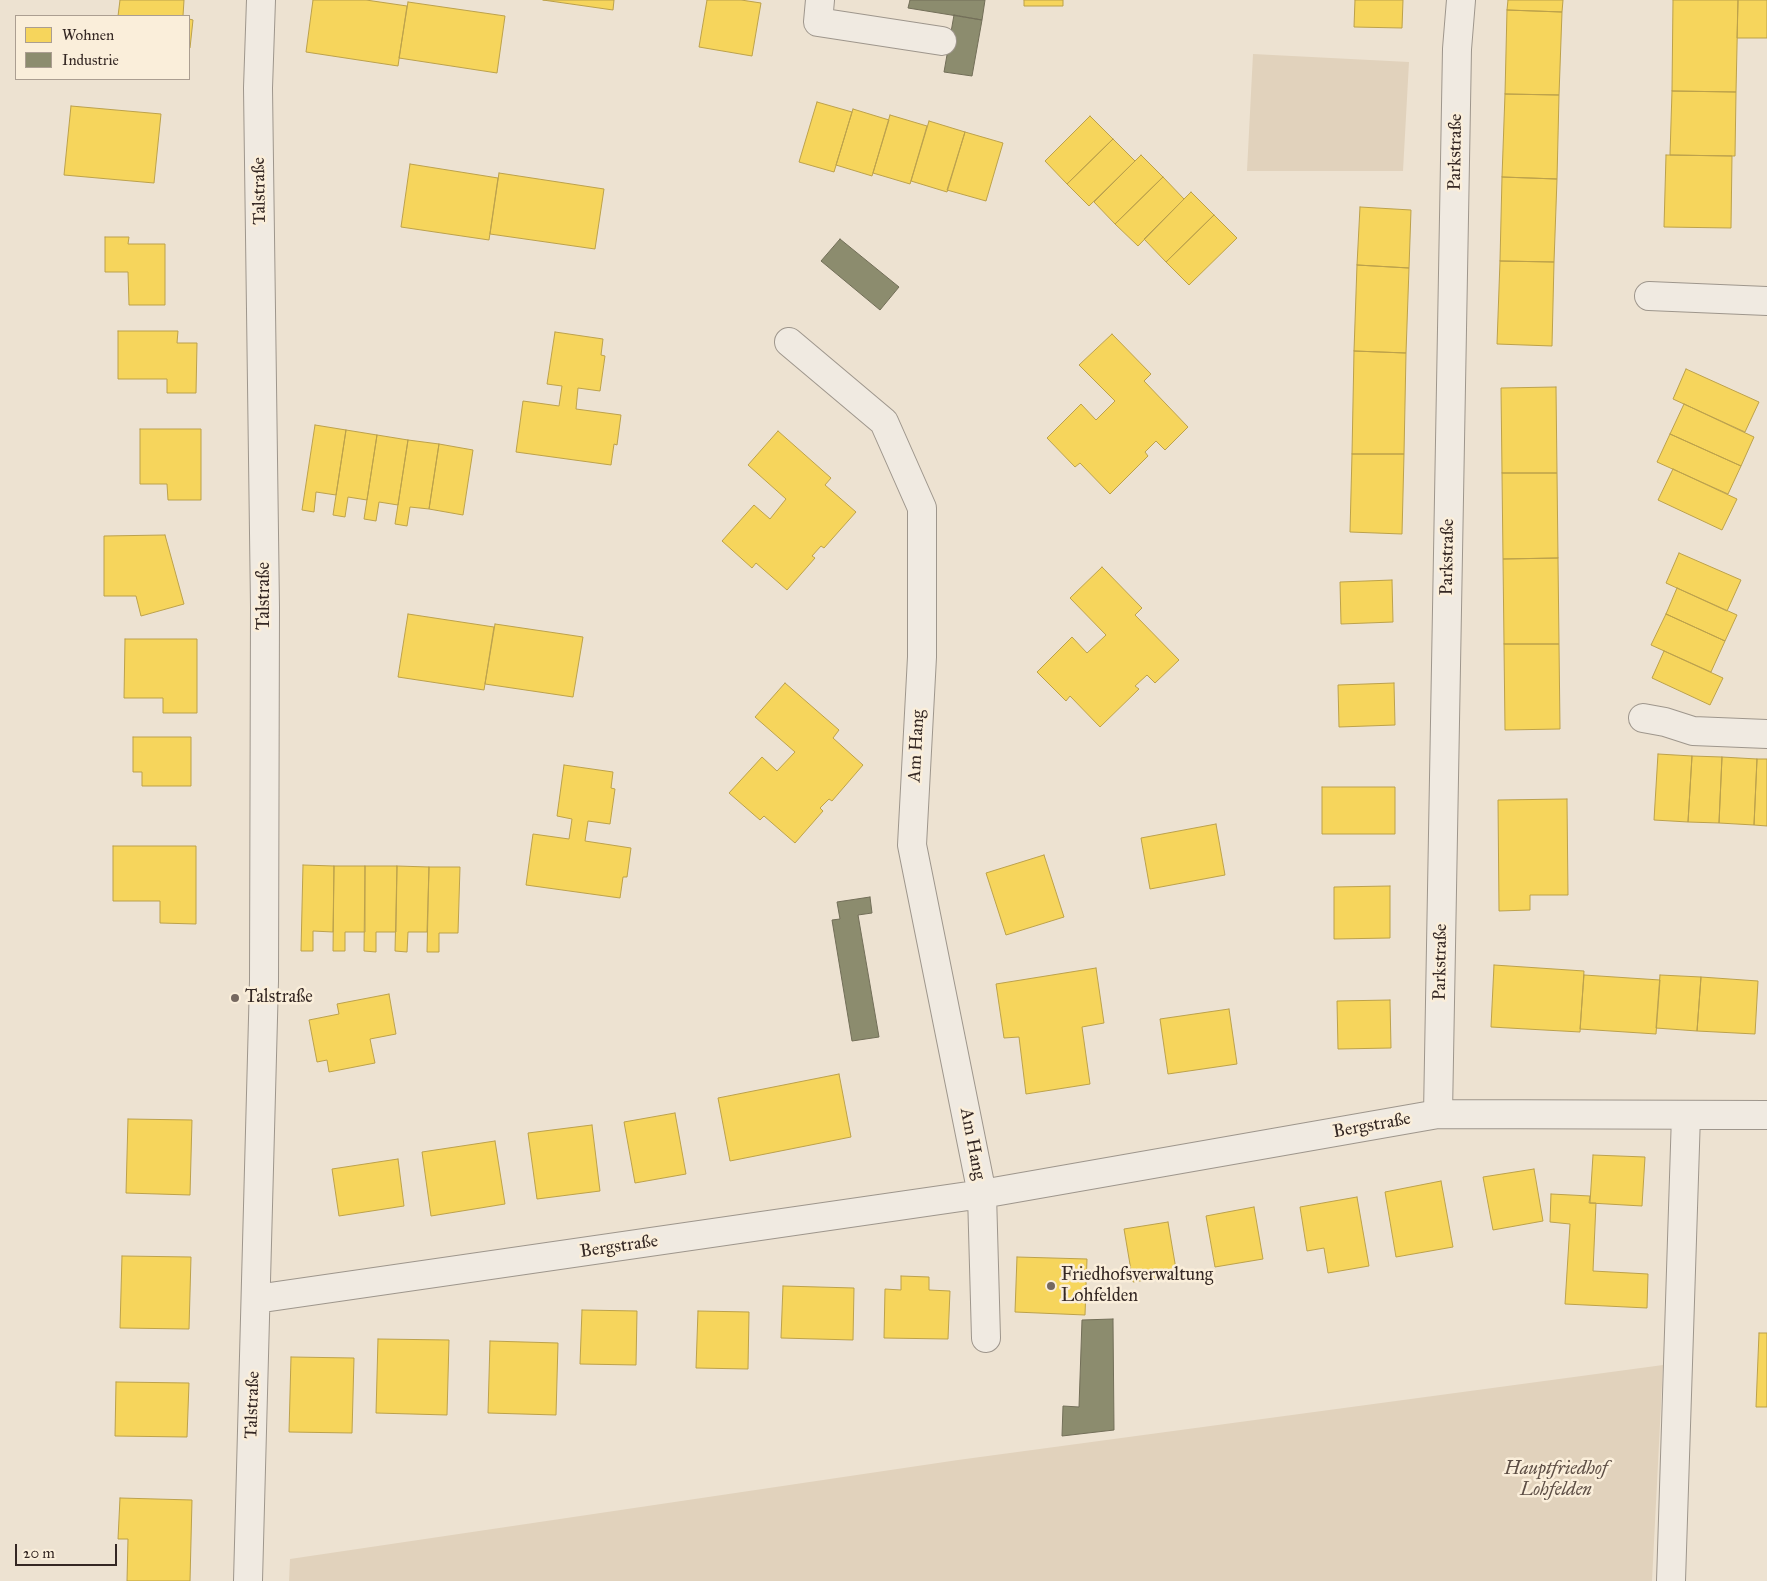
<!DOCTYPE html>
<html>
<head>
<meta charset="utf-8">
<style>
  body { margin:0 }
  #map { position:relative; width:1767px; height:1581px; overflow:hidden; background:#ede2d1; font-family:"IM FELL Great Primer",serif }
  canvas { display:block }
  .legend { position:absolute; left:15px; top:15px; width:175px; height:65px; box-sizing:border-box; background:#faeeda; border:1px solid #ab9e91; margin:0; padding:6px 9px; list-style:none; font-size:15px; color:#342723 }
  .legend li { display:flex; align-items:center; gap:10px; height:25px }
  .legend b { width:25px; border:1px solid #ab9e91 }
  .scale { position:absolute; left:15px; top:1544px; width:102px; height:22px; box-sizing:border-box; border:2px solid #342723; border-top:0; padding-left:6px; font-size:15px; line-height:18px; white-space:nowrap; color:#342723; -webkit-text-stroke:4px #faeeda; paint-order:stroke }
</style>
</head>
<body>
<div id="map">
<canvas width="1767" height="1581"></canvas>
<ul class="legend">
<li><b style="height:14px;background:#f6d55c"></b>Wohnen</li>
<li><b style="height:14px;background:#8c8c6e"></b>Industrie</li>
</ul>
<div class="scale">20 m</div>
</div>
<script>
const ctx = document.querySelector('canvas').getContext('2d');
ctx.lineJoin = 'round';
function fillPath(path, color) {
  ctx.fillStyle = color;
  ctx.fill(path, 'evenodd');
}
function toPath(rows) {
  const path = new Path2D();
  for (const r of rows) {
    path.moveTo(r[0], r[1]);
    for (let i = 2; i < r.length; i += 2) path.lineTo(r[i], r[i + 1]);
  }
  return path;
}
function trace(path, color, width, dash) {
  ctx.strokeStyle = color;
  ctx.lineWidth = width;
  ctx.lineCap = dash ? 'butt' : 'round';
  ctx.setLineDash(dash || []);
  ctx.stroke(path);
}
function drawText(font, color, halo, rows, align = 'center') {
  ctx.font = font + ' "IM FELL Great Primer",serif';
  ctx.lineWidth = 5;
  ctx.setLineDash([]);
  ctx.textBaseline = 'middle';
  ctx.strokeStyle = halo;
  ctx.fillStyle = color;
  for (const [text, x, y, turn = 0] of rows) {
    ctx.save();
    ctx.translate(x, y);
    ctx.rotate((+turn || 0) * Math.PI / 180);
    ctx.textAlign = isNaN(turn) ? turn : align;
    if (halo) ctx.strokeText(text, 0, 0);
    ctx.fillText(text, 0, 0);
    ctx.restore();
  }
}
fillPath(toPath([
  [1253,54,1409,62,1403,171,1247,171],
  [1663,1365,1652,1581,289,1581,290,1559,958,1460]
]), '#e1d2bc');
const homes = toPath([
  [120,0,184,0,183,16,118,16,120,0],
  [313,0,366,0,407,6,398,66,306,52,313,0],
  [543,0,614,0,613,10,543,0],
  [707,0,741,0,761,3,752,56,699,47,707,0],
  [1024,0,1063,0,1063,6,1024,6,1024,0],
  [1355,0,1403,0,1402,28,1354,27,1355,0],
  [1508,0,1563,0,1562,12,1507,10,1508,0],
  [1673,0,1738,0,1736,92,1672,91,1673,0],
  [1738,0,1767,0,1767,38,1737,38,1738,0],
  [408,2,505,16,497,73,399,58,408,2],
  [1507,10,1562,12,1559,95,1505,94,1507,10],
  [189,19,193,20,190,48,189,48,189,19],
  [1672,91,1736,92,1735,156,1670,155,1672,91],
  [1505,94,1559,95,1557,179,1502,177,1505,94],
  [817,102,852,112,834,172,799,162,817,102],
  [71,106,161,114,154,183,64,175,71,106],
  [853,109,889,120,872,176,836,165,853,109],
  [890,115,927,126,910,184,873,173,890,115],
  [1090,116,1113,139,1067,184,1045,161,1090,116],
  [929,121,965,132,947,192,911,181,929,121],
  [965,132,1003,143,986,201,947,190,965,132],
  [1113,139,1135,161,1089,206,1067,184,1113,139],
  [1141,155,1163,177,1115,224,1094,202,1141,155],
  [1666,155,1732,156,1731,228,1664,227,1666,155],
  [410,164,498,178,489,240,401,227,410,164],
  [499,173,604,189,595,249,490,234,499,173],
  [1163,177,1184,199,1138,246,1115,224,1163,177],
  [1502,177,1557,179,1554,262,1500,261,1502,177],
  [1191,192,1214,215,1166,262,1144,239,1191,192],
  [1360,207,1411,210,1409,268,1357,265,1360,207],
  [1214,215,1237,238,1189,285,1166,262,1214,215],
  [105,237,129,237,128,244,165,244,165,305,129,305,128,272,105,272,105,237],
  [1500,261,1554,262,1552,346,1497,344,1500,261],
  [1357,265,1409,268,1406,353,1354,351,1357,265],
  [118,331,178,331,177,343,197,343,196,393,167,393,167,379,118,379,118,331],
  [555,332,603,339,601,355,605,356,600,391,578,388,576,409,621,415,617,445,614,444,611,465,516,452,523,401,559,406,562,386,547,384,555,332],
  [1112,334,1151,374,1144,381,1188,427,1165,450,1156,441,1145,452,1148,456,1110,494,1080,463,1075,467,1047,438,1081,404,1096,420,1115,401,1079,365,1112,334],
  [1354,351,1406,353,1404,454,1352,454,1354,351],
  [1686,369,1759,402,1745,432,1673,399,1686,369],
  [1556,387,1557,473,1502,473,1501,388,1556,387],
  [1684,404,1754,437,1741,466,1670,434,1684,404],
  [315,425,346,430,336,495,316,492,314,512,302,510,315,425],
  [140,429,201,429,201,500,168,500,167,484,140,484,140,429],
  [346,430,377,435,367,500,348,497,345,517,333,515,346,430],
  [778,431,831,478,825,485,856,512,824,548,821,546,812,556,815,558,787,590,756,563,752,568,722,541,754,505,770,519,786,499,748,465,778,431],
  [1670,434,1741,466,1728,494,1657,462,1670,434],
  [377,435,408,440,398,505,379,502,376,521,364,519,377,435],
  [408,440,439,444,429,509,410,507,407,526,395,524,408,440],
  [439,444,473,450,463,515,429,509,439,444],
  [1352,454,1404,454,1402,534,1350,532,1352,454],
  [1673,469,1737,499,1722,530,1658,500,1673,469],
  [1502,473,1557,473,1558,558,1503,559,1502,473],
  [165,535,184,604,141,616,136,596,104,596,104,536,165,535],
  [1679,553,1741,580,1727,611,1666,583,1679,553],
  [1558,558,1559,644,1504,644,1503,559,1558,558],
  [1102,567,1142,608,1135,615,1179,660,1155,683,1147,675,1135,686,1139,689,1100,727,1070,696,1066,701,1037,672,1072,637,1087,653,1106,635,1070,598,1102,567],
  [1392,580,1393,622,1341,624,1340,582,1392,580],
  [1677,588,1737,615,1725,641,1666,614,1677,588],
  [408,614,494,627,484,690,398,677,408,614],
  [1666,614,1725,641,1711,672,1651,645,1666,614],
  [495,624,583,637,573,697,485,684,495,624],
  [125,639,197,639,197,713,163,713,163,698,124,698,125,639],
  [1504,644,1559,644,1560,729,1505,730,1504,644],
  [1664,651,1723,678,1710,705,1652,678,1664,651],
  [785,683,839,730,833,738,863,765,832,801,829,799,820,808,823,811,795,843,764,816,760,820,729,793,762,757,777,771,795,752,755,717,785,683],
  [1394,683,1395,725,1339,727,1338,685,1394,683],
  [133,737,191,737,191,786,142,786,142,772,133,772,133,737],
  [1658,754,1692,756,1688,822,1654,820,1658,754],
  [1692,756,1722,757,1719,823,1688,822,1692,756],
  [1722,757,1757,759,1754,825,1719,823,1722,757],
  [1757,759,1767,759,1767,826,1754,825,1757,759],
  [564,765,613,772,611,788,615,789,610,824,588,821,585,841,631,848,627,877,623,877,620,898,526,885,533,834,569,839,572,819,557,816,564,765],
  [1322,787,1395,787,1395,834,1322,834,1322,787],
  [1567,799,1568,895,1530,895,1530,910,1499,911,1498,800,1567,799],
  [1216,824,1225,875,1150,889,1141,838,1216,824],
  [113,846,196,846,196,924,160,923,160,901,113,901,113,846],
  [1044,855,1064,917,1006,935,986,873,1044,855],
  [303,865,334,866,333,932,313,931,313,951,301,951,303,865],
  [334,866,365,866,365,932,345,932,345,951,333,951,334,866],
  [365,866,397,866,396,932,376,932,376,952,364,951,365,866],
  [397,866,429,867,427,932,408,932,407,952,395,951,397,866],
  [429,867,460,867,458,933,439,933,439,952,427,952,429,867],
  [1390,886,1390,938,1334,939,1334,887,1390,886],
  [1494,965,1584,971,1580,1032,1491,1027,1494,965],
  [1096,968,1104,1023,1082,1027,1090,1084,1026,1094,1019,1037,1004,1038,996,984,1096,968],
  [1584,975,1660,980,1656,1034,1580,1029,1584,975],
  [1660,975,1701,977,1697,1031,1656,1028,1660,975],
  [1701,977,1758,981,1755,1034,1697,1031,1701,977],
  [389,994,396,1034,370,1039,375,1063,329,1072,327,1060,317,1062,309,1020,339,1014,337,1004,389,994],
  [1390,1000,1391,1048,1338,1049,1337,1001,1390,1000],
  [1229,1009,1237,1064,1168,1074,1160,1019,1229,1009],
  [839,1074,851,1137,730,1161,718,1098,839,1074],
  [675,1113,686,1174,635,1183,624,1122,675,1113],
  [128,1119,192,1120,190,1195,126,1193,128,1119],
  [592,1125,600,1191,537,1199,528,1133,592,1125],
  [495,1141,505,1204,431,1216,422,1152,495,1141],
  [1593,1155,1645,1157,1642,1206,1590,1203,1593,1155],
  [398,1159,404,1206,339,1216,332,1169,398,1159],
  [1534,1169,1543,1221,1493,1230,1483,1177,1534,1169],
  [1441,1181,1453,1247,1396,1257,1385,1192,1441,1181],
  [1551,1194,1590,1196,1589,1203,1596,1203,1593,1271,1648,1274,1647,1308,1565,1304,1570,1224,1550,1222,1551,1194],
  [1357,1197,1369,1266,1328,1273,1324,1248,1307,1251,1300,1207,1357,1197],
  [1254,1207,1263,1259,1215,1267,1206,1216,1254,1207],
  [1168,1222,1177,1275,1133,1282,1124,1229,1168,1222],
  [122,1256,191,1257,189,1329,120,1328,122,1256],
  [1017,1257,1087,1259,1085,1315,1015,1312,1017,1257],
  [901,1276,929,1277,929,1290,950,1291,948,1339,884,1338,885,1289,901,1290,901,1276],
  [783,1286,854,1288,853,1340,781,1338,783,1286],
  [582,1310,637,1311,636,1365,580,1364,582,1310],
  [698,1311,749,1312,748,1369,696,1368,698,1311],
  [1759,1333,1767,1333,1767,1407,1756,1407,1759,1333],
  [378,1339,449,1340,447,1415,376,1413,378,1339],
  [490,1341,558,1343,556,1415,488,1413,490,1341],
  [291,1357,354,1358,352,1433,289,1432,291,1357],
  [116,1382,189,1383,187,1437,115,1436,116,1382],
  [120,1498,192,1500,190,1581,127,1581,128,1539,118,1539,120,1498]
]);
fillPath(homes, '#f6d55c');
trace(homes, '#bca14b', 1);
const industry = toPath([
  [910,0,985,0,982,20,908,8,910,0],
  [954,15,982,20,972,76,944,72,954,15],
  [840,239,899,287,880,310,821,261,840,239],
  [870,897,872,913,858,915,879,1037,852,1041,832,920,840,919,837,902,870,897],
  [1113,1319,1114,1430,1062,1436,1063,1406,1079,1407,1082,1320,1113,1319]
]);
fillPath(industry, '#8c8c6e');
trace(industry, '#726e58', 1);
const minor = toPath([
  [820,0,818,22,942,41],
  [1649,296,1767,301],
  [789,342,884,422,922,508,922,657,912,845,982,1194,986,1338],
  [1643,718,1665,722,1693,731,1767,734],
  [1438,1114,1457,49,1461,0],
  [256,1299,982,1194,1438,1114,1767,1115],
  [248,1581,264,981,265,607,258,88,261,0],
  [1671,1581,1686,1115]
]);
trace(minor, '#9e968c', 30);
trace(minor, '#f0eae1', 28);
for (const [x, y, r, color] of [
  [235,998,5,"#756860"],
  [1051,1286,5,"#756860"]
]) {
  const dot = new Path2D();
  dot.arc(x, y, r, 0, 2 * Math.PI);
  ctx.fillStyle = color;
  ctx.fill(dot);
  trace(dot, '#faeeda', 2);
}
drawText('18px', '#342723', '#faeeda', [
  ["Parkstraße",1456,152,-89],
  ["Talstraße",260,191,-91],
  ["Parkstraße",1448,557,-89],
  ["Talstraße",265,596,-90],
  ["Am Hang",917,746,-87],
  ["Parkstraße",1441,962,-89],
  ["Bergstraße",1372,1126,-10],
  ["Am Hang",972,1144,79],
  ["Bergstraße",619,1247,-8],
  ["Talstraße",253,1405,-88]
]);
drawText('18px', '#342723', '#faeeda', [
  ["Talstraße",245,998],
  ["Friedhofsverwaltung",1061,1276],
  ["Lohfelden",1061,1297]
], 'left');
drawText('italic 18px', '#5d4e45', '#faeeda', [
  ["Hauptfriedhof",1556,1470],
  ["Lohfelden",1556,1491]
]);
</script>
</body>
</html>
